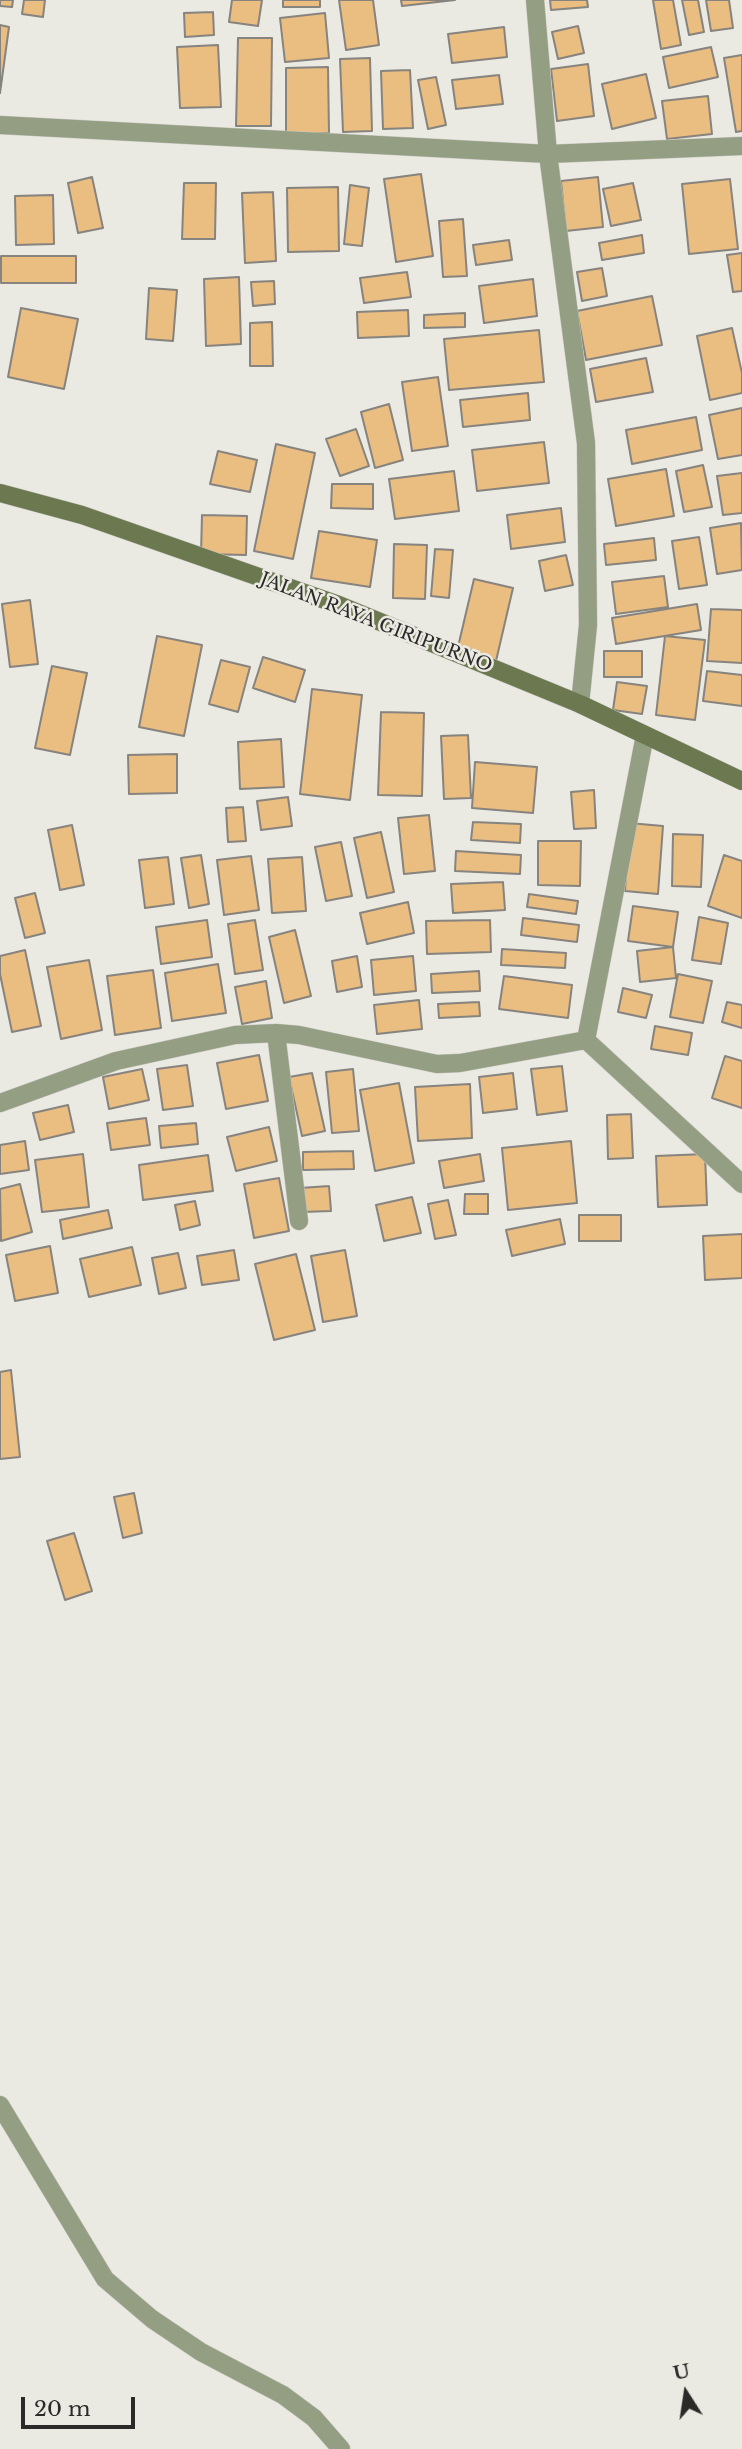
<!DOCTYPE html>
<html>
<head>
<meta charset="utf-8">
<style>
  body { margin:0 }
  #map { position:relative; width:742px; height:2449px; overflow:hidden; background:#eae9e2; font-family:"Libre Baskerville",serif }
  canvas { display:block }
  .north { position:absolute; left:651px; top:2358px; width:70px; height:70px; -webkit-text-stroke:5px #eae9e2; paint-order:stroke; rotate:348deg; font-size:19px; font-weight:700; line-height:28px; text-align:center; color:#2b2a28 }
  .north::after { content:''; display:block; margin:auto; width:24px; height:32px; background:#2b2a28; clip-path:polygon(50% 0,100% 100%,50% 72%,0 100%) }
  .scale { position:absolute; left:21px; top:2397px; width:114px; height:32px; box-sizing:border-box; border:4px solid #2b2a28; border-top:0; padding-left:9px; font-size:21px; line-height:24px; white-space:nowrap; color:#2b2a28; -webkit-text-stroke:5px #eae9e2; paint-order:stroke }
</style>
</head>
<body>
<div id="map">
<canvas width="742" height="2449"></canvas>
<div class="north">U</div>
<div class="scale">20 m</div>
</div>
<script>
const ctx = document.querySelector('canvas').getContext('2d');
ctx.lineJoin = 'round';
function fillPath(path, color) {
  ctx.fillStyle = color;
  ctx.fill(path, 'evenodd');
}
function toPath(rows) {
  const path = new Path2D();
  for (const r of rows) {
    path.moveTo(r[0], r[1]);
    for (let i = 2; i < r.length; i += 2) path.lineTo(r[i], r[i + 1]);
  }
  return path;
}
function trace(path, color, width, dash) {
  ctx.strokeStyle = color;
  ctx.lineWidth = width;
  ctx.lineCap = dash ? 'butt' : 'round';
  ctx.setLineDash(dash || []);
  ctx.stroke(path);
}
function drawText(font, color, halo, rows, align = 'center') {
  ctx.font = font + ' "Libre Baskerville",serif';
  ctx.lineWidth = 5;
  ctx.setLineDash([]);
  ctx.textBaseline = 'middle';
  ctx.strokeStyle = halo;
  ctx.fillStyle = color;
  for (const [text, x, y, turn = 0] of rows) {
    ctx.save();
    ctx.translate(x, y);
    ctx.rotate((+turn || 0) * Math.PI / 180);
    ctx.textAlign = isNaN(turn) ? turn : align;
    if (halo) ctx.strokeText(text, 0, 0);
    ctx.fillText(text, 0, 0);
    ctx.restore();
  }
}
const building = toPath([
  [0,0,13,0,12,7,0,6,0,0],
  [24,0,45,0,43,17,22,14,24,0],
  [232,0,262,0,258,26,229,22,232,0],
  [283,0,320,0,320,7,283,7,283,0],
  [339,0,373,0,379,45,346,50,339,0],
  [401,0,455,0,402,6,401,0],
  [550,0,587,0,588,7,551,10,550,0],
  [653,0,673,0,681,45,661,49,653,0],
  [682,0,698,0,704,32,689,35,682,0],
  [706,0,729,0,733,28,711,31,706,0],
  [213,12,214,35,185,37,184,13,213,12],
  [325,13,329,58,285,62,280,18,325,13],
  [0,25,9,27,0,93,0,25],
  [578,26,584,53,558,59,552,32,578,26],
  [504,27,507,57,452,63,448,34,504,27],
  [238,38,272,38,271,126,236,126,238,38],
  [218,45,221,107,180,108,177,47,218,45],
  [711,47,718,77,669,88,663,57,711,47],
  [742,55,742,131,736,132,724,58,742,55],
  [370,58,372,131,343,132,340,59,370,58],
  [588,64,594,116,557,121,551,69,588,64],
  [328,67,329,133,286,134,286,68,328,67],
  [410,70,413,128,383,129,381,71,410,70],
  [646,74,656,118,612,129,602,84,646,74],
  [499,75,503,104,456,109,452,80,499,75],
  [436,77,446,125,428,129,418,80,436,77],
  [708,96,712,134,667,139,662,101,708,96],
  [421,174,433,256,396,262,384,179,421,174],
  [92,177,103,228,78,233,68,183,92,177],
  [598,177,603,227,566,231,561,181,598,177],
  [730,179,738,249,689,254,682,184,730,179],
  [184,183,216,183,215,239,182,239,184,183],
  [633,183,641,220,611,226,603,189,633,183],
  [350,185,369,188,362,246,344,244,350,185],
  [338,187,339,251,288,252,287,188,338,187],
  [273,192,276,261,245,263,242,193,273,192],
  [53,195,54,244,16,245,15,196,53,195],
  [463,219,467,276,443,277,439,221,463,219],
  [642,235,644,253,602,260,599,243,642,235],
  [509,240,512,260,476,265,473,245,509,240],
  [742,253,742,291,733,292,727,255,742,253],
  [1,256,76,256,76,283,1,283,1,256],
  [602,268,607,296,582,301,577,272,602,268],
  [407,272,411,297,364,303,360,278,407,272],
  [239,277,241,344,206,346,204,279,239,277],
  [533,279,537,316,484,323,479,286,533,279],
  [274,281,275,304,253,306,251,282,274,281],
  [149,288,177,290,173,341,146,339,149,288],
  [652,296,662,345,586,360,577,311,652,296],
  [21,308,78,319,64,389,8,377,21,308],
  [408,310,409,336,358,338,357,312,408,310],
  [465,313,465,327,424,328,424,315,465,313],
  [272,322,273,366,250,366,250,323,272,322],
  [732,328,742,373,742,393,710,400,697,336,732,328],
  [539,330,544,382,449,390,444,339,539,330],
  [646,358,653,392,596,402,590,369,646,358],
  [438,377,448,446,412,451,402,382,438,377],
  [528,393,530,420,463,427,460,400,528,393],
  [389,404,403,460,375,468,361,412,389,404],
  [742,408,742,455,718,459,709,415,742,408],
  [696,417,702,450,632,464,626,430,696,417],
  [356,429,369,466,340,476,326,439,356,429],
  [544,442,549,483,477,491,472,450,544,442],
  [276,444,315,453,293,559,254,551,276,444],
  [218,451,257,460,250,492,210,484,218,451],
  [703,465,712,507,684,512,676,471,703,465],
  [666,469,674,516,616,526,608,479,666,469],
  [454,471,459,511,395,519,389,479,454,471],
  [742,473,742,513,723,515,717,476,742,473],
  [332,484,373,484,373,509,331,508,332,484],
  [561,508,565,542,511,549,507,515,561,508],
  [202,515,247,516,246,555,201,554,202,515],
  [741,523,742,570,717,574,710,528,741,523],
  [319,531,377,540,370,587,311,578,319,531],
  [699,537,707,585,679,589,672,541,699,537],
  [654,538,656,560,606,565,604,544,654,538],
  [394,544,427,545,425,599,393,598,394,544],
  [435,549,453,550,449,598,431,596,435,549],
  [566,555,573,585,545,591,539,561,566,555],
  [664,576,668,607,616,614,612,582,664,576],
  [474,579,513,588,496,661,457,651,474,579],
  [30,600,38,664,10,667,2,604,30,600],
  [697,604,701,630,616,644,612,618,697,604],
  [711,609,742,610,742,663,707,661,711,609],
  [157,636,202,645,184,736,139,727,157,636],
  [665,636,705,640,695,720,656,715,665,636],
  [604,651,642,651,642,677,604,677,604,651],
  [263,657,305,670,295,702,253,688,263,657],
  [221,660,250,667,238,712,209,704,221,660],
  [52,666,87,673,70,755,35,748,52,666],
  [707,671,742,675,742,706,703,701,707,671],
  [617,682,647,686,642,714,613,710,617,682],
  [312,689,362,695,350,800,300,794,312,689],
  [381,712,424,713,422,796,378,795,381,712],
  [468,735,471,798,444,799,441,736,468,735],
  [281,739,284,787,240,789,238,742,281,739],
  [177,754,177,793,129,794,128,755,177,754],
  [475,762,537,767,533,813,472,808,475,762],
  [594,790,596,828,574,829,571,792,594,790],
  [288,797,292,826,261,830,257,801,288,797],
  [243,807,246,841,228,842,226,808,243,807],
  [429,815,435,871,404,874,398,818,429,815],
  [473,822,521,824,520,843,471,840,473,822],
  [629,823,663,826,658,894,625,891,629,823],
  [72,825,84,885,60,890,48,830,72,825],
  [381,832,394,892,367,898,354,838,381,832],
  [673,834,703,835,701,887,672,886,673,834],
  [538,841,581,841,580,886,538,885,538,841],
  [341,842,352,896,326,901,315,847,341,842],
  [456,851,521,855,520,874,455,871,456,851],
  [201,855,209,904,189,908,181,858,201,855],
  [724,855,742,861,742,918,708,906,724,855],
  [251,856,259,910,224,915,217,860,251,856],
  [168,857,174,904,145,908,139,860,168,857],
  [302,857,306,911,272,913,268,859,302,857],
  [503,882,505,910,453,913,451,884,503,882],
  [35,893,45,933,25,938,15,898,35,893],
  [529,894,578,901,576,914,527,907,529,894],
  [408,902,414,933,367,944,360,913,408,902],
  [633,906,678,912,673,947,628,941,633,906],
  [699,917,728,923,721,964,692,960,699,917],
  [523,918,579,925,577,942,521,935,523,918],
  [207,920,212,957,161,964,156,927,207,920],
  [255,920,263,970,235,974,228,924,255,920],
  [490,920,491,952,427,954,426,921,490,920],
  [295,930,311,996,284,1003,269,937,295,930],
  [673,947,676,978,640,982,637,951,673,947],
  [502,949,566,953,565,968,501,965,502,949],
  [25,950,41,1026,12,1032,0,974,0,956,25,950],
  [357,956,362,987,337,992,332,961,357,956],
  [413,956,416,991,374,995,371,960,413,956],
  [89,960,102,1030,61,1039,47,967,89,960],
  [218,964,226,1013,172,1021,165,973,218,964],
  [153,970,161,1028,115,1035,107,976,153,970],
  [479,971,480,991,432,993,431,974,479,971],
  [678,974,712,981,703,1023,670,1017,678,974],
  [504,976,572,985,568,1018,499,1009,504,976],
  [266,981,272,1018,242,1024,235,987,266,981],
  [623,988,652,995,646,1018,618,1012,623,988],
  [419,1000,422,1029,377,1034,374,1005,419,1000],
  [479,1002,480,1016,439,1018,438,1004,479,1002],
  [727,1002,742,1005,742,1028,722,1022,727,1002],
  [655,1026,692,1033,688,1055,651,1049,655,1026],
  [259,1055,268,1101,226,1109,217,1063,259,1055],
  [725,1056,742,1061,742,1108,712,1098,725,1056],
  [187,1065,193,1106,163,1110,157,1069,187,1065],
  [562,1066,567,1111,537,1115,531,1069,562,1066],
  [142,1069,149,1100,109,1109,103,1077,142,1069],
  [353,1069,359,1131,332,1133,326,1072,353,1069],
  [312,1073,325,1131,302,1136,289,1077,312,1073],
  [513,1073,517,1109,483,1113,479,1077,513,1073],
  [399,1083,414,1163,375,1171,360,1090,399,1083],
  [470,1084,472,1138,418,1141,415,1087,470,1084],
  [68,1105,74,1132,40,1140,33,1113,68,1105],
  [631,1114,633,1158,608,1159,607,1115,631,1114],
  [146,1118,150,1145,111,1150,107,1123,146,1118],
  [196,1123,198,1144,161,1148,159,1126,196,1123],
  [269,1127,277,1161,236,1171,227,1137,269,1127],
  [25,1141,29,1170,0,1174,0,1145,25,1141],
  [571,1141,577,1203,508,1210,502,1148,571,1141],
  [353,1151,354,1169,303,1170,303,1152,353,1151],
  [83,1154,89,1207,42,1212,35,1160,83,1154],
  [480,1154,484,1181,444,1188,439,1161,480,1154],
  [705,1154,707,1205,658,1207,656,1156,705,1154],
  [208,1155,213,1191,143,1200,139,1165,208,1155],
  [279,1178,289,1231,254,1238,244,1184,279,1178],
  [20,1184,32,1232,1,1241,0,1189,20,1184],
  [329,1186,331,1211,302,1212,300,1188,329,1186],
  [465,1194,488,1194,488,1214,464,1214,465,1194],
  [412,1197,421,1233,384,1241,376,1205,412,1197],
  [448,1200,456,1235,435,1239,428,1204,448,1200],
  [195,1201,200,1225,180,1230,175,1205,195,1201],
  [108,1210,112,1228,63,1239,60,1220,108,1210],
  [579,1215,621,1215,621,1241,579,1241,579,1215],
  [560,1219,565,1244,512,1256,506,1230,560,1219],
  [742,1234,742,1278,705,1280,703,1236,742,1234],
  [50,1246,58,1293,15,1301,6,1255,50,1246],
  [132,1247,141,1285,89,1297,80,1259,132,1247],
  [234,1250,239,1280,202,1285,197,1256,234,1250],
  [345,1250,357,1316,323,1322,311,1256,345,1250],
  [178,1253,186,1288,159,1294,152,1258,178,1253],
  [296,1254,315,1330,274,1340,255,1264,296,1254],
  [11,1370,20,1457,0,1459,0,1372,11,1370],
  [134,1493,142,1533,123,1538,114,1497,134,1493],
  [74,1533,92,1591,65,1600,47,1541,74,1533]
]);
fillPath(building, '#eabd80');
trace(building, '#87837e', 2);
const street = toPath([
  [535,0,548,154,586,443,588,625,580,704],
  [0,125,548,154,742,146],
  [276,1033,299,1221],
  [586,1040,645,735],
  [0,1103,116,1061,235,1035,276,1033,299,1035,437,1064,460,1063,586,1040,742,1184],
  [0,2105,105,2279,152,2319,201,2352,283,2395,314,2418,341,2449]
]);
const secondary = toPath([
  [0,493,82,515,339,605,580,704,742,781]
]);
trace(street, '#c8c7c1', 19);
trace(secondary, '#c8c7c1', 19);
trace(street, '#949e82', 18);
trace(secondary, '#6c7950', 18);
drawText('18px', '#2b2a28', '#eae9e2', [
  ["JALAN RAYA GIRIPURNO",376,623,21]
]);
</script>
</body>
</html>
